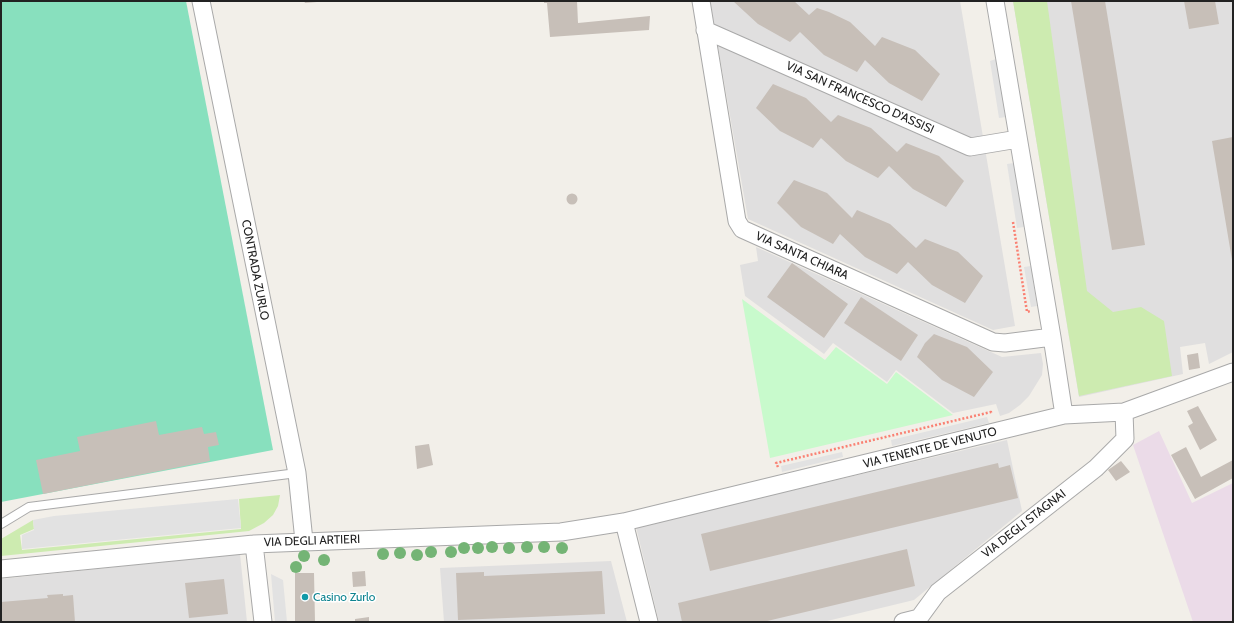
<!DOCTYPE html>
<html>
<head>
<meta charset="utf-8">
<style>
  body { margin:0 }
  #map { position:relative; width:1234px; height:623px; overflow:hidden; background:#f2efe9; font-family:Cabin,sans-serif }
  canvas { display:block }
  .frame { position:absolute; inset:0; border:2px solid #222; pointer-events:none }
</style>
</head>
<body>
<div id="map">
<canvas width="1234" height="623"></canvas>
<div class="frame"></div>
</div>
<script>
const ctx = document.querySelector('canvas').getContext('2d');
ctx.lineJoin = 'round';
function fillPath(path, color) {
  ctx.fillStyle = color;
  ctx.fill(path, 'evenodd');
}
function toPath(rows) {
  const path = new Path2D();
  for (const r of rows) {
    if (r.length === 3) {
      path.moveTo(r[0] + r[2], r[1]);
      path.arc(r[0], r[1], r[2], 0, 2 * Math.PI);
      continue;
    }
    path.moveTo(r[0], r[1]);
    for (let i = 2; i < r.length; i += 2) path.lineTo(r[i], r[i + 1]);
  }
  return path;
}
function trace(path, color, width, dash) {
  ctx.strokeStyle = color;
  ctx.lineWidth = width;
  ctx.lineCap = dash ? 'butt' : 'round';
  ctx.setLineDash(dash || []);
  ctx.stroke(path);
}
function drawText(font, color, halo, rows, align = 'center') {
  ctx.font = font + ' Cabin,sans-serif';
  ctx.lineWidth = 3;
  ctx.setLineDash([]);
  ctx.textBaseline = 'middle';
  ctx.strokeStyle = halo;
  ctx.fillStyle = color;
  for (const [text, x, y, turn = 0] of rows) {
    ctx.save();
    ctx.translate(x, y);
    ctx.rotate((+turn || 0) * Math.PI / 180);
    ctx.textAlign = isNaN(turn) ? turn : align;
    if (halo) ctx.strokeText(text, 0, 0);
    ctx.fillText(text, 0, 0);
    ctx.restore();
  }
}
fillPath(toPath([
  [710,1,960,1,1015,326,993,330,748,219],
  [1013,1,1233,1,1233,352,1209,364,1205,343,1180,347,1183,374,1079,397],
  [756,247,1002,357,1041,353,1043,364,1042,375,1029,396,1020,405,1009,413,1000,416,996,404,953,413,896,370,887,382,833,343,824,354,745,296,740,265,758,261],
  [1007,440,1022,511,914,600,823,622,659,622,636,527],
  [240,554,247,622,1,622,1,579],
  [611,561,627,622,444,622,440,568]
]), '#e0dfdf');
fillPath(toPath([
  [1159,431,1192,503,1233,483,1233,622,1193,622,1133,445]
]), '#ebdbe8');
fillPath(toPath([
  [1013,1,1047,1,1087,291,1113,312,1141,307,1164,321,1172,376,1079,396],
  [280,495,278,506,273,515,264,523,249,531,1,556,1,539,33,520,34,529,20,535,22,550,241,529,239,499]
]), '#cdebb0');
fillPath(toPath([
  [742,299,825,360,836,347,887,384,896,372,953,415,770,458]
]), '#c8facc');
fillPath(toPath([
  [1,1,186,1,273,450,1,502]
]), '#88e0be');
fillPath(toPath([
  [996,59,1006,117,999,118,990,61],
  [1014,163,1024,227,1017,228,1007,164],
  [1031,266,1037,306,1031,307,1024,267],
  [987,417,989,423,892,446,891,440],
  [842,452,843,457,782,472,781,466],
  [238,499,241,528,22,549,22,535,34,530,33,520,54,516],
  [271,574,283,580,287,622,275,622]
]), '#e2e2e2');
fillPath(toPath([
  [304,1,317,1,317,2,305,3],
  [544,1,577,1,578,23,650,16,649,30,550,37,547,3,544,3],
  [733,1,794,1,809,15,817,8,829,12,850,22,875,46,882,37,915,50,940,74,922,101,889,83,865,60,857,72,824,55,800,32,790,42,758,24],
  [1071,1,1105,1,1145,245,1112,250],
  [1184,1,1215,1,1219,24,1189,29],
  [773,84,806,98,831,122,838,115,871,128,897,152,906,143,939,156,964,181,946,207,913,189,889,166,878,178,846,161,821,138,813,148,780,131,756,108],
  [1233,137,1233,259,1232,260,1212,141],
  [794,180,827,193,852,218,857,210,890,224,916,248,925,239,958,252,983,276,965,303,932,285,908,262,897,274,865,257,840,234,833,244,801,227,777,203],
  [572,199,5.5],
  [792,263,848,304,824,338,767,297],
  [861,297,918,335,901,361,844,323],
  [934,334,967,347,993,372,974,397,942,380,917,357,925,343],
  [1198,353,1200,368,1189,370,1187,355],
  [1198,406,1217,440,1200,450,1188,426,1193,423,1187,411],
  [156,421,159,435,202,427,204,434,216,432,219,445,208,447,210,461,43,494,36,460,80,451,77,437],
  [429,444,433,465,417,469,415,446],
  [1186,447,1201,477,1233,460,1233,478,1195,499,1171,455],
  [1121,461,1130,472,1116,481,1108,470],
  [998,463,999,468,1010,465,1018,498,710,571,701,534],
  [907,549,915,586,763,622,682,622,678,603],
  [365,571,366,586,353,587,352,572],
  [602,571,605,614,458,620,456,573,484,572,484,576],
  [295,573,314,573,315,622,295,622],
  [224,579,228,614,189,618,185,583],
  [63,594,63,596,73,595,75,622,1,622,1,602,48,598,47,595],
  [369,617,369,622,355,622,355,619]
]), '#c7bfb8');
const lane = toPath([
  [1,524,29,507,297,473]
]);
const street = toPath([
  [201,1,297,473,304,541],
  [701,1,737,221,742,229,993,342,1005,343,1052,337],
  [995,1,1052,337,1064,415],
  [705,30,970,147,1018,139],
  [624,522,649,622],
  [254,544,263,622],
  [1,569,254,544,561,532,624,522,1064,415,1124,412,1233,372],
  [903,622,919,618,938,592,1096,468,1125,439,1124,412]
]);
trace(lane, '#a9a9a9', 10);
trace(street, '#a9a9a9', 19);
trace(toPath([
  [1013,222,1027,312,1030,311],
  [778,467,776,463,991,412,991,414]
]), '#fa8072', 2.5, [2, 2]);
trace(lane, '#fff', 8);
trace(street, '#fff', 17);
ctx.fillStyle = '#74b475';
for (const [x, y] of [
  [492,547],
  [527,547],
  [544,547],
  [464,548],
  [478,548],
  [509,548],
  [562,548],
  [431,552],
  [451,552],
  [400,553],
  [383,554],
  [417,555],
  [304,556],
  [324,560],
  [296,567]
]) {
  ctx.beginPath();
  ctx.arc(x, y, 6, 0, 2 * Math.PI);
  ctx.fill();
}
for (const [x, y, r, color] of [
  [305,597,4,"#0f9aa8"]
]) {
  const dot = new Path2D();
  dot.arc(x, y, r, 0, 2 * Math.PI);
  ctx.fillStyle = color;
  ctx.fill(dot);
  trace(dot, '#fff', 1.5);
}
drawText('12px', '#222', '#fff', [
  ["VIA SAN FRANCESCO D'ASSISI",860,98,24],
  ["VIA SANTA CHIARA",802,256,24],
  ["CONTRADA ZURLO",255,270,79],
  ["VIA TENENTE DE VENUTO",930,448,-14],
  ["VIA DEGLI STAGNAI",1024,524,-38],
  ["VIA DEGLI ARTIERI",312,541,-2]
]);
drawText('12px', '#0d838f', '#fff', [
  ["Casino Zurlo",313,597]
], 'left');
</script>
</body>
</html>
